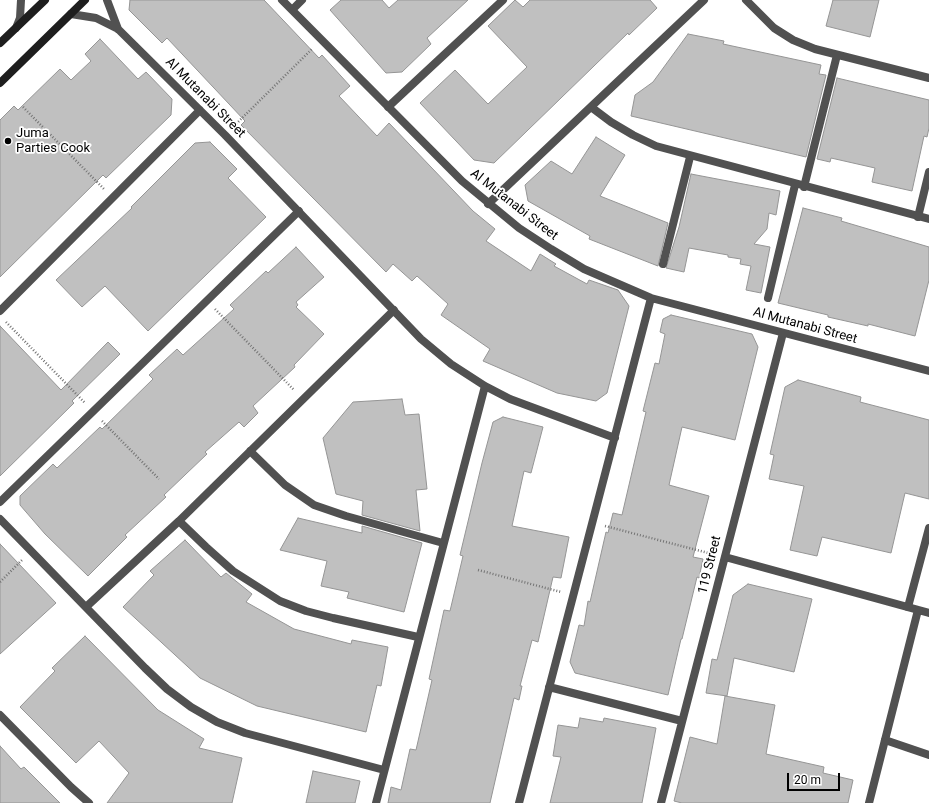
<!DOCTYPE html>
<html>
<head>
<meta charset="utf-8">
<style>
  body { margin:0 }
  #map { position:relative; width:929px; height:803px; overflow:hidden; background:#fff; font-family:Roboto,sans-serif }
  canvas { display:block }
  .scale { position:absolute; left:787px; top:773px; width:53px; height:18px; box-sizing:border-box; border:2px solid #000; border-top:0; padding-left:5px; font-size:12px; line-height:14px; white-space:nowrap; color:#000; -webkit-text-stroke:3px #fff; paint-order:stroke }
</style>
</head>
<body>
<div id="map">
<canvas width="929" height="803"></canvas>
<div class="scale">20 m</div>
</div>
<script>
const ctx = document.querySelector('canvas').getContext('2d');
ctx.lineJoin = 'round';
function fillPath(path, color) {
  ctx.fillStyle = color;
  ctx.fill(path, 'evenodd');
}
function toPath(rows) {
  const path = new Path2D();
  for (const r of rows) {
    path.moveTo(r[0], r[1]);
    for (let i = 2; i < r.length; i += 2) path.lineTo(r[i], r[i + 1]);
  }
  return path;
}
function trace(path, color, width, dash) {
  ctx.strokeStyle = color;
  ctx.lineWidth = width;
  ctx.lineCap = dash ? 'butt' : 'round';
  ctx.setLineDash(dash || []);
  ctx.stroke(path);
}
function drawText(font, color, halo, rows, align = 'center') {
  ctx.font = font + ' Roboto,sans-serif';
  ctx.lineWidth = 3.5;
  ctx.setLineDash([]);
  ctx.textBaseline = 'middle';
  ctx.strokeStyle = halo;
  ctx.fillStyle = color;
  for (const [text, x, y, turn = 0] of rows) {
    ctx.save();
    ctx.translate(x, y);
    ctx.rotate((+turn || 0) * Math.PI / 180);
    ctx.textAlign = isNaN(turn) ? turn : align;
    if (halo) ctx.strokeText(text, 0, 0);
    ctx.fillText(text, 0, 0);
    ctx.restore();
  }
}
const building = toPath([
  [130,0,264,0,319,58,322,55,350,86,339,96,377,136,389,123,473,211,495,229,486,241,531,271,540,254,556,264,554,266,587,284,589,280,618,290,629,306,607,393,596,401,557,393,483,361,490,349,441,315,448,304,417,276,412,281,393,264,386,272,241,125,245,121,167,38,162,43,129,10,130,0],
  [341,0,382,0,389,8,398,0,468,0,427,38,431,44,402,72,386,73,330,10,341,0],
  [515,0,523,7,530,0,650,0,657,8,629,35,628,33,494,163,474,160,420,103,455,70,488,104,527,67,488,26,515,0],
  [833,0,879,0,870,37,826,26,833,0],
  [688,34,724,41,723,44,821,65,819,74,826,75,806,157,631,116,635,95,653,82,688,34],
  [100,39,138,79,146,72,172,99,171,115,106,178,103,175,0,277,0,120,14,106,18,110,60,69,71,80,91,61,85,54,100,39],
  [837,78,929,100,929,128,927,137,924,136,912,191,872,182,875,168,831,158,830,162,817,159,837,78],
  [596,137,625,155,600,196,668,223,658,266,589,239,590,236,528,201,525,185,551,161,572,174,596,137],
  [210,142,237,169,228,178,266,217,148,331,105,286,82,307,56,280,132,208,131,207,195,143,210,142],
  [691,174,780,191,776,215,769,213,767,229,754,244,770,247,761,293,746,290,751,266,740,264,741,259,728,257,728,255,689,248,684,272,666,268,679,227,691,174],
  [803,208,842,218,841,221,929,247,929,280,915,336,868,324,868,326,828,317,828,315,778,303,803,208],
  [296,247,324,277,296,302,298,305,296,307,324,334,294,365,295,367,253,406,258,413,244,427,239,422,205,452,207,454,164,495,166,497,125,535,127,537,88,576,45,534,20,505,20,496,53,464,57,468,100,427,102,429,153,379,149,375,177,349,183,355,234,309,230,305,266,271,268,273,296,247],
  [671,315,752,334,758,347,735,440,682,427,669,485,709,496,693,557,703,559,699,578,697,577,682,639,681,639,668,695,575,673,570,662,579,625,584,626,588,601,590,602,606,532,608,533,613,513,622,515,646,412,643,411,655,363,659,364,665,334,660,332,663,319,671,315],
  [0,326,61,390,108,342,120,354,72,401,74,403,0,476,0,326],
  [798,380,861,397,860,402,929,420,929,499,905,493,891,553,822,537,817,556,790,550,804,486,769,479,774,455,770,454,785,387,798,380],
  [402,399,405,415,419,414,427,489,416,490,420,531,362,515,363,501,336,494,323,438,353,402,402,399],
  [503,417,543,427,531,473,524,471,512,526,569,537,561,578,553,577,538,642,532,640,520,686,522,686,519,700,514,698,490,803,388,803,391,787,401,790,410,749,416,750,432,680,429,679,444,610,450,611,463,556,460,555,482,463,493,422,503,417],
  [298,518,362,533,362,526,422,543,404,612,347,598,349,592,321,586,327,561,280,550,298,518],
  [185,540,221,577,226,573,252,594,246,602,294,629,351,644,352,640,388,647,381,686,377,685,366,732,257,706,200,678,123,607,154,575,150,571,185,540],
  [0,544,56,603,0,654,0,544],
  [748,584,812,599,794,672,734,658,727,696,706,693,712,659,717,660,733,595,748,584],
  [85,636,158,710,204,739,199,748,242,758,232,803,107,803,129,773,99,741,76,763,20,707,55,671,52,668,85,636],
  [725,696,775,705,766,754,824,767,823,773,853,780,848,803,682,803,674,801,690,737,717,744,725,696],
  [580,718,603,722,604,718,656,728,642,803,550,803,561,757,553,756,558,725,578,728,580,718],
  [0,746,21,769,24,767,60,803,0,803,0,746],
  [313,771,360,781,355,803,306,803,313,771]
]);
fillPath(building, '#c0c0c0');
trace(building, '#959595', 1);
trace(toPath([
  [23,107,104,189],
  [234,126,313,48],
  [215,309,294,390],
  [6,322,85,403],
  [102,421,159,479],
  [605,526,712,554],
  [478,570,561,592],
  [0,582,22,560]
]), '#737373', 2.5, [1, 2]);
trace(toPath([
  [918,217,929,172],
  [663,264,690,157],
  [768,298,795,185],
  [908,607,929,528],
  [885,740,929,755]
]), '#515151', 8);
trace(toPath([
  [107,0,118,29],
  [282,0,462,181,519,228,551,249,584,269,651,298,929,371],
  [746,0,774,28,793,40,815,49,929,78],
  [292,10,302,0],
  [71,14,96,18,118,29,225,135,421,339,451,364,485,386,510,399,615,438],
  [16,28,20,18,21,0],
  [388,107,503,0],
  [591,107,611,122,633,135,656,146,929,219],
  [804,187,837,55],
  [488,204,704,0],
  [0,311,200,110],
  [250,451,285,485,314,505,346,516,443,543],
  [0,502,299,211],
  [0,519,145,668,167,689,191,707,217,722,245,733,384,770],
  [179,521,206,547,233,571,280,601,306,611,333,618,418,637],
  [725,557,929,613],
  [86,607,179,521,394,310],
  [549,687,682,721],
  [0,715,71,787,89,803],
  [376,803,485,386],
  [519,803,651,298],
  [661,803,783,333],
  [869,803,918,610]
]), '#515151', 8);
trace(toPath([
  [0,43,45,0],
  [0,83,85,0]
]), '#1e1e1e', 8);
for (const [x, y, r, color] of [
  [8,141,4,"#000"]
]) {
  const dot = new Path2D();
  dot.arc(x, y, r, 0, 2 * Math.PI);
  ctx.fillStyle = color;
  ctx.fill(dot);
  trace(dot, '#fff', 1.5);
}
drawText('13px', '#000', '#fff', [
  ["Al Mutanabi Street",205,98,45],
  ["Al Mutanabi Street",514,205,38],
  ["Al Mutanabi Street",805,326,15],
  ["119 Street",710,565,-76]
]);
drawText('13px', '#000', '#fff', [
  ["Juma",16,134],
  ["Parties Cook",16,149]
], 'left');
</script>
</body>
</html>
